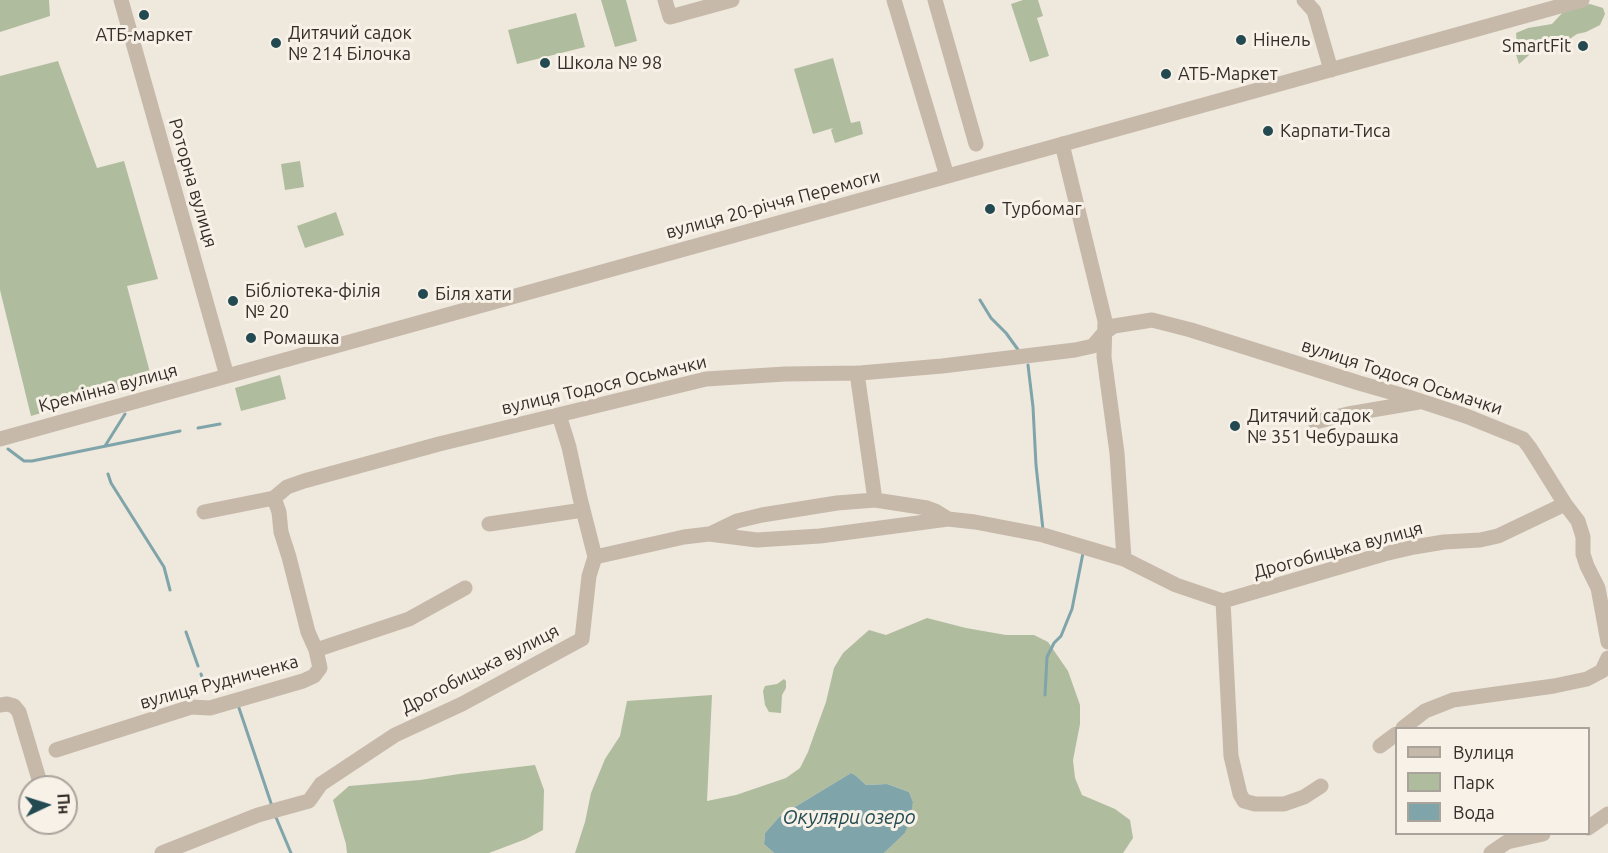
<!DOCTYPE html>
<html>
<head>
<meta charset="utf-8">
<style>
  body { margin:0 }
  #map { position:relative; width:1608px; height:853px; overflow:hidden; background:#efe8dd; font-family:Ubuntu,sans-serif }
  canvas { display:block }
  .legend { position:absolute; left:1395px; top:727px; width:195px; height:108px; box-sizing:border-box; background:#f7f1e8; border:2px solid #a9a39c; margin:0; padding:8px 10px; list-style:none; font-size:18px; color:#342d29 }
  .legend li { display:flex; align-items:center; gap:12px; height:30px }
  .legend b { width:30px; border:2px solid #a9a39c }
  .north { position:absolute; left:18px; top:775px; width:60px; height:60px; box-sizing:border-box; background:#f7f1e8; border:2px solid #a9a39c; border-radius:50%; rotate:86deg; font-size:16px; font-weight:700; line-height:24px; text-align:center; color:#342d29 }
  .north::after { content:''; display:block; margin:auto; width:21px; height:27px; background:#234a51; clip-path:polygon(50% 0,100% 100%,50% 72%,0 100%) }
</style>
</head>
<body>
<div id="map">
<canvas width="1608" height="853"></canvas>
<ul class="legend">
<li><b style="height:8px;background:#c6b9aa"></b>Вулиця</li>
<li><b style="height:16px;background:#b0bc9e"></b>Парк</li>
<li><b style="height:16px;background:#7fa4a9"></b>Вода</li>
</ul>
<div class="north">Пн</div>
</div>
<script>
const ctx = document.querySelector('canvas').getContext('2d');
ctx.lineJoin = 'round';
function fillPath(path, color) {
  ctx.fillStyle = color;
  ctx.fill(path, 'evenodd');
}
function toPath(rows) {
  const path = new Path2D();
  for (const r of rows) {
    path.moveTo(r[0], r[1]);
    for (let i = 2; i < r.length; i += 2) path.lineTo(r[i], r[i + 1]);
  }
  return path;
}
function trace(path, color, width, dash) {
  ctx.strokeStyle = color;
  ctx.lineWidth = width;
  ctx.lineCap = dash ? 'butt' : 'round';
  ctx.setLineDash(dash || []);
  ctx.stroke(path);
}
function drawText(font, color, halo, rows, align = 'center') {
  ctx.font = font + ' Ubuntu,sans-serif';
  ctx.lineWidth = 6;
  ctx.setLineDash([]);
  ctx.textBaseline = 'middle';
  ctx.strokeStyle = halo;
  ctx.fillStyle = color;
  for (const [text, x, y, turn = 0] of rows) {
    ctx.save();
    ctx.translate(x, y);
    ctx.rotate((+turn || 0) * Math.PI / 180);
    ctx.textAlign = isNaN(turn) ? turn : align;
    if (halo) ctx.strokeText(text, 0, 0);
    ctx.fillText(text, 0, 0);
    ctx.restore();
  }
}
fillPath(toPath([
  [0,0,49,0,50,16,0,32],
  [601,0,626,0,637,41,615,47],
  [1023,0,1038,0,1043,16,1037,18,1049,56,1030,62,1011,4],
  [1590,4,1603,8,1605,14,1600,25,1586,32,1577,34,1561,45,1548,38,1519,64,1513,45,1517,44,1516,33,1528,28,1552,24,1565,10],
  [576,13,585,47,517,64,508,30],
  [833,58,851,123,860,121,863,134,835,143,831,130,833,128,813,134,794,69],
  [58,61,97,168,124,161,158,279,127,286,152,380,31,416,0,290,0,76],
  [300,161,304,187,285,190,281,164],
  [336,212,344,235,305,248,297,226],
  [280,375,286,399,241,411,235,388],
  [927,618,966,628,1006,635,1034,635,1048,642,1068,671,1080,705,1080,724,1073,760,1075,778,1082,795,1115,809,1130,820,1133,838,1123,853,884,853,905,833,913,802,909,792,887,784,866,785,855,775,851,773,780,816,765,833,764,844,774,853,575,853,585,822,591,793,605,759,620,736,627,701,712,695,707,801,736,795,786,778,800,768,808,752,814,735,826,702,834,668,843,653,869,630,886,635],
  [784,679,786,681,786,688,782,695,781,713,769,712,765,705,763,691,765,686,777,684],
  [535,765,544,790,543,830,526,839,489,853,347,853,346,844,333,800,349,786,420,780,459,774]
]), '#b0bc9e');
fillPath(toPath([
  [851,773,855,775,866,785,887,784,909,792,913,802,910,819,905,833,884,853,774,853,764,844,765,833,780,816]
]), '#7fa4a9');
trace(toPath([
  [980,300,991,318,1006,333,1019,351],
  [1028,365,1033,407,1036,465,1043,530],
  [198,428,220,424],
  [105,446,125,414],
  [8,449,24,461,32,461,180,431],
  [108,474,111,483,164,567,170,590],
  [186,632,198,666],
  [201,674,206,689],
  [1045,695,1047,657,1054,643,1061,636,1072,609,1083,553],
  [239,708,272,806],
  [275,815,291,853]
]), '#7fa4a9', 3);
trace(toPath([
  [121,0,227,376],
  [665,0,670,17,732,0],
  [894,0,947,176],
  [935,0,976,144],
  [1304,0,1314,11,1331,70],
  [1062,144,1105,321,1104,357,1117,453,1124,559],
  [857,373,875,500],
  [559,415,569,447,580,498,595,557],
  [1315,422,1348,414,1419,402],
  [0,439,1582,0],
  [204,512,274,498],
  [489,524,583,510],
  [710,534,737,521,762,515,837,503,875,500,927,508,935,511,948,519],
  [1223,601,1231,756,1240,794,1244,801,1255,804,1284,804,1304,797,1321,786],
  [316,650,308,632,289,557,281,532,279,512,274,498,287,487,304,481,439,444,706,379,785,374,860,373,942,366,1075,350,1093,346,1105,332,1114,326,1152,320,1191,330,1359,383,1408,397,1466,416,1523,439,1530,448,1565,504,1578,521,1583,537,1583,554,1587,566,1598,588,1608,642],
  [0,705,7,704,14,706,19,712,41,786],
  [1403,728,1425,711,1453,700,1554,686,1587,679,1602,671,1608,658],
  [1380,746,1396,734],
  [56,750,191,707,210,708,303,681,314,676,320,668,316,650,409,619,465,588],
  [1588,828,1608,814],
  [162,853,258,815,309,801,321,784,395,735,462,704,582,639,589,576,595,557,684,537,709,534,757,540,820,536,948,519,975,522,1043,535,1124,559,1176,585,1223,601,1384,554,1414,547,1444,542,1480,540,1498,536,1565,504],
  [1491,853,1507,842,1543,834]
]), '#c6b9aa', 15);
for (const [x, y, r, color] of [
  [144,15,6,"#234a51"],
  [1241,40,6,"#234a51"],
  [276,43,6,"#234a51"],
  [1583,46,6,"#234a51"],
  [545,63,6,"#234a51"],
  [1166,74,6,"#234a51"],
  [1268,131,6,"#234a51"],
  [990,209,6,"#234a51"],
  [423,294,6,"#234a51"],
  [233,301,6,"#234a51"],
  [251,338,6,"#234a51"],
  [1235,426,6,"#234a51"]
]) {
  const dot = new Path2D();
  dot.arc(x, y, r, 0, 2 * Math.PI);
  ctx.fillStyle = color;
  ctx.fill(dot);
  trace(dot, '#f7f1e8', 2);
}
drawText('18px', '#342d29', '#f7f1e8', [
  ["Дитячий садок",288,33],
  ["№ 214 Білочка",288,54],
  ["АТБ-маркет",144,35,"center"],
  ["Нінель",1253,40],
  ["SmartFit",1571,46,"right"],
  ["Школа № 98",557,63],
  ["АТБ-Маркет",1178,74],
  ["Карпати-Тиса",1280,131],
  ["Турбомаг",1002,209],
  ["Бібліотека-філія",245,291],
  ["№ 20",245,312],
  ["Біля хати",435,294],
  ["Ромашка",263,338],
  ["Дитячий садок",1247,416],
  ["№ 351 Чебурашка",1247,437]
], 'left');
drawText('18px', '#342d29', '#f7f1e8', [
  ["Роторна вулиця",193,183,74],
  ["вулиця 20-річчя Перемоги",773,204,-15],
  ["вулиця Тодося Осьмачки",1402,377,18],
  ["вулиця Тодося Осьмачки",604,385,-13],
  ["Кремінна вулиця",108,388,-15],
  ["Дрогобицька вулиця",1338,550,-15],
  ["Дрогобицька вулиця",480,669,-27],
  ["вулиця Рудниченка",219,682,-15]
]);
drawText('italic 20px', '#234a51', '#f7f1e8', [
  ["Окуляри озеро",849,817]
]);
</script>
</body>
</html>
